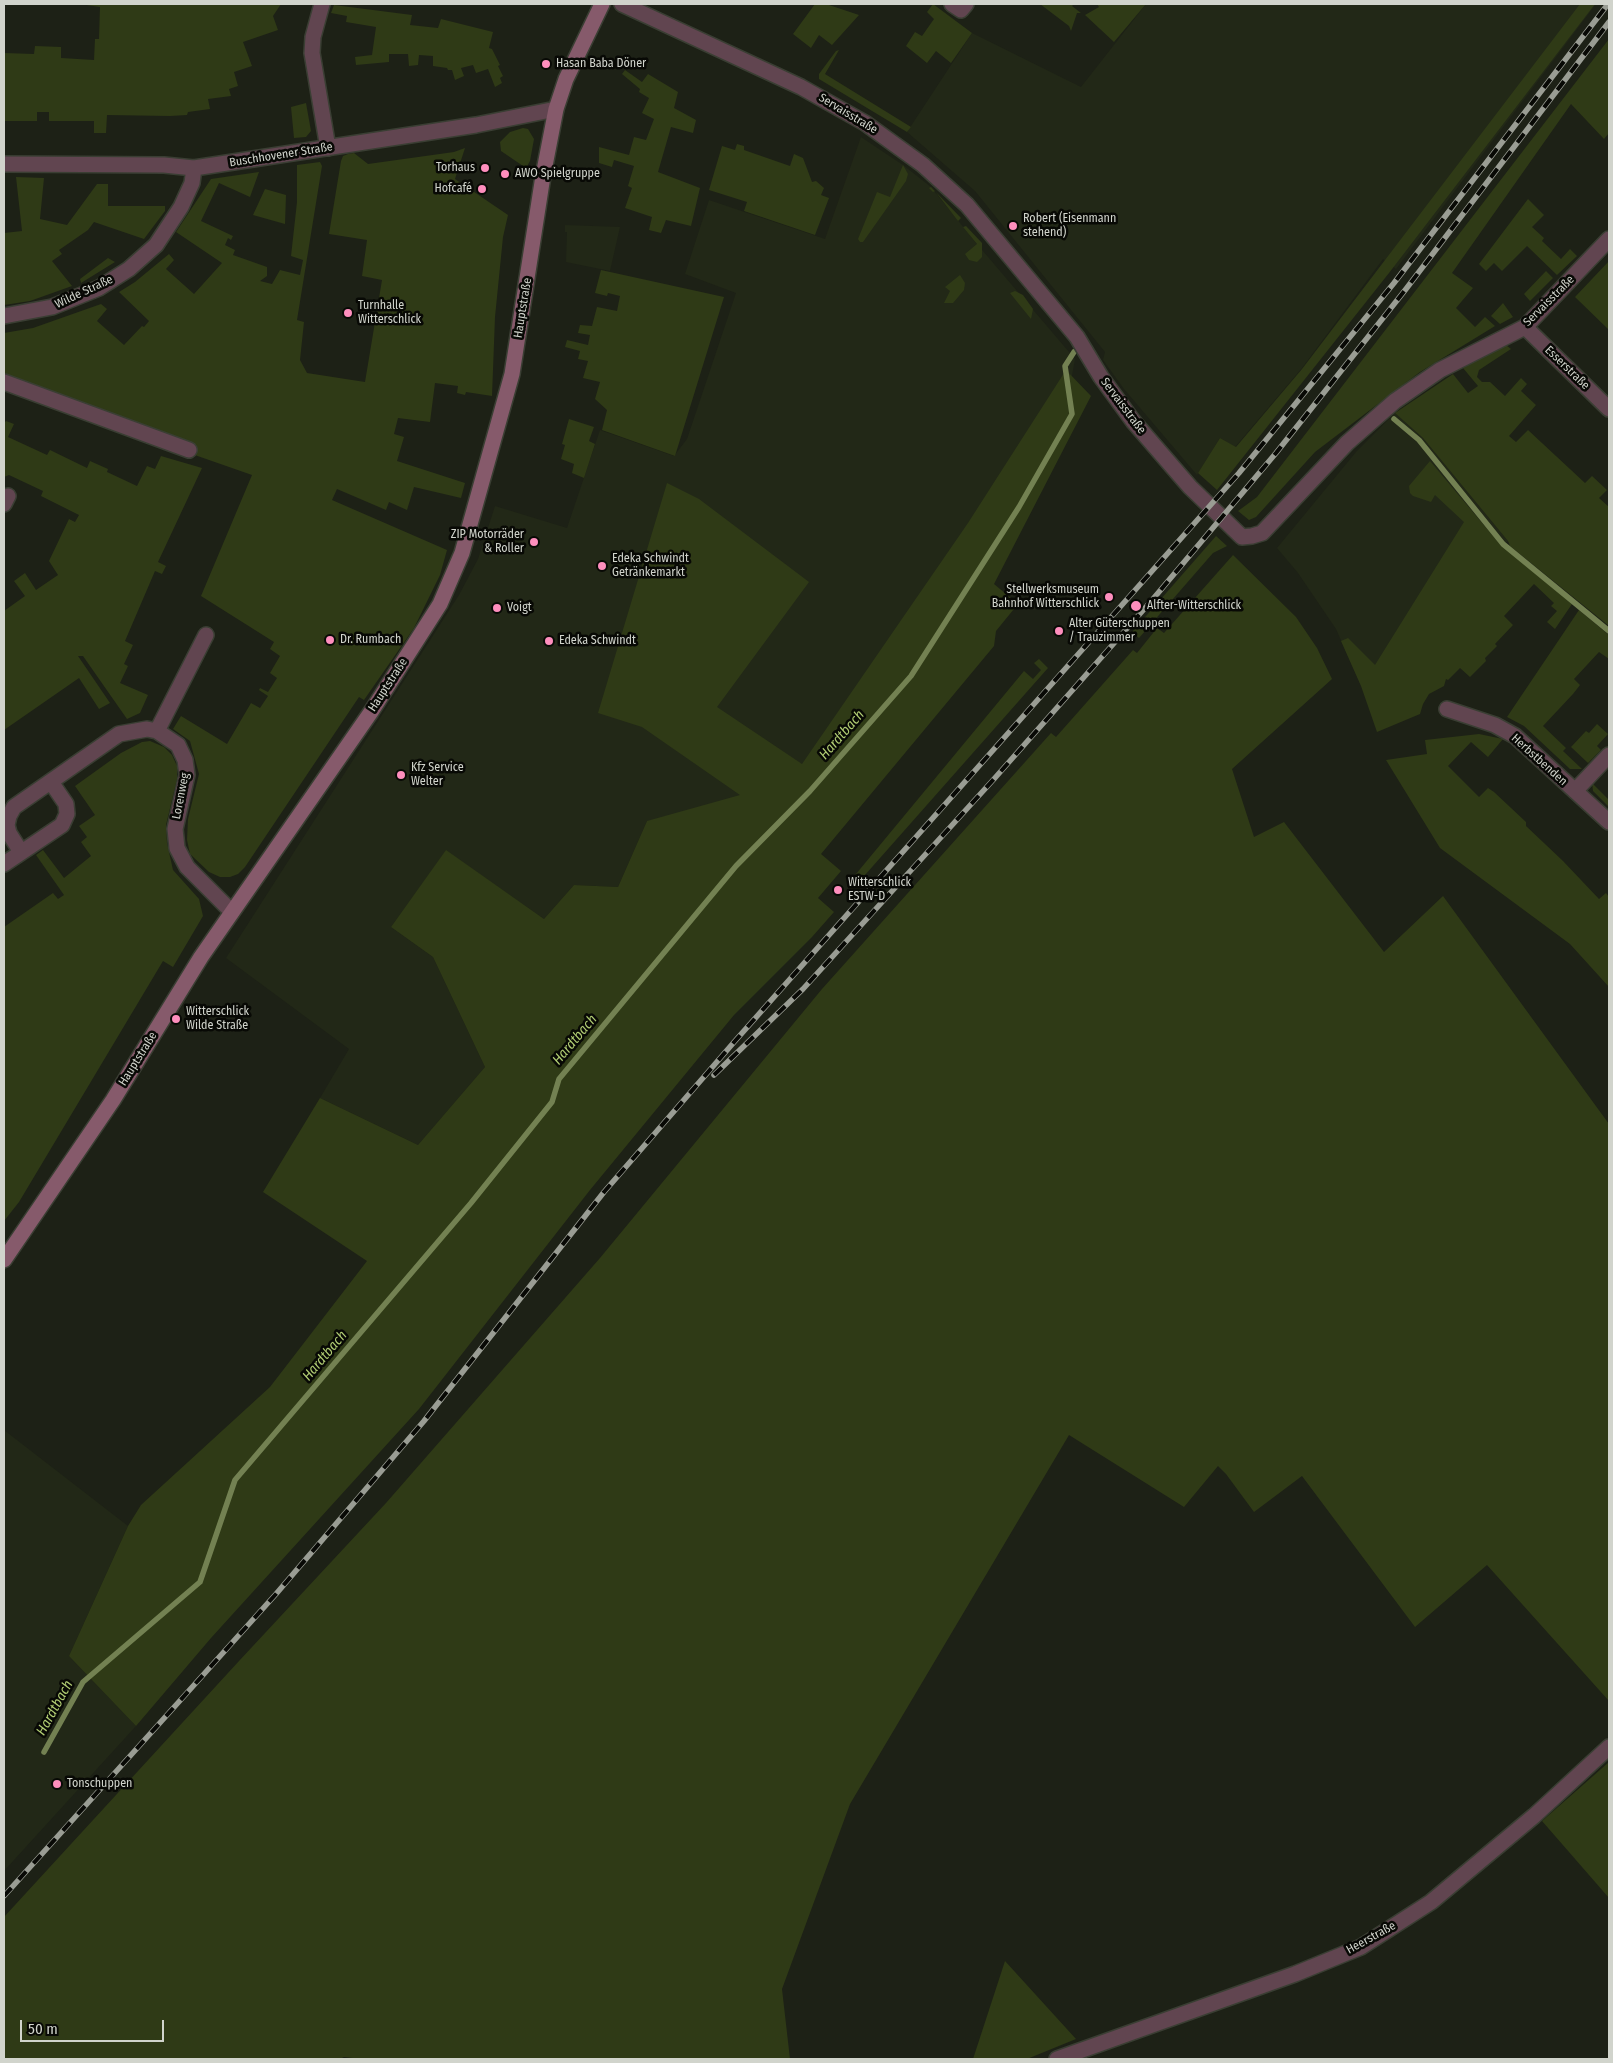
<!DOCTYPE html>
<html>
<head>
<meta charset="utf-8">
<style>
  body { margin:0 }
  #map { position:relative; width:1613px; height:2063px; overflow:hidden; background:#1d2116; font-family:"Fira Sans Condensed",sans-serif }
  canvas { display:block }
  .frame { position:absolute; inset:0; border:5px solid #d1d4cc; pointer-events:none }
  .scale { position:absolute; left:20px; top:2020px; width:144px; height:22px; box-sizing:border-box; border:2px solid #d1d4cc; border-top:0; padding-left:6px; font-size:15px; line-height:18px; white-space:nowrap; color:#d1d4cc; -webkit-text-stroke:4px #080905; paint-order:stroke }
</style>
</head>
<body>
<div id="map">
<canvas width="1613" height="2063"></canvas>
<div class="frame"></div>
<div class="scale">50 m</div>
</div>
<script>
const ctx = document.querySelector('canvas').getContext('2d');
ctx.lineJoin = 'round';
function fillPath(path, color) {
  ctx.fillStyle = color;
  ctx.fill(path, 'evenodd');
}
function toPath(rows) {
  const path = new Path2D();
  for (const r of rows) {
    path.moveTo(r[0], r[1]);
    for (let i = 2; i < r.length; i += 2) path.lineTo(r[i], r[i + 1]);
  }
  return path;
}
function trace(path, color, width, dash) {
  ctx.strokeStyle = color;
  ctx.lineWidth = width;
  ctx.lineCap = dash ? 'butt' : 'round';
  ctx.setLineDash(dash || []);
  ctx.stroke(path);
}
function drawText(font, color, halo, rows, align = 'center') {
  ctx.font = font + ' "Fira Sans Condensed",sans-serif';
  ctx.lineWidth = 5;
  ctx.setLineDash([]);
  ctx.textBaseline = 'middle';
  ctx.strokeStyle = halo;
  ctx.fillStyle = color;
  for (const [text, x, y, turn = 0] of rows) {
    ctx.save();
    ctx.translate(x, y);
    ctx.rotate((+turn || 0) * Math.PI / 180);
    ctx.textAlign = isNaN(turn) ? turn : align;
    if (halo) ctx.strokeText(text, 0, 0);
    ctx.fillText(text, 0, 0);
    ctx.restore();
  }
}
fillPath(toPath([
  [1146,4,1596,4,1396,269,1383,259,1302,368,1235,447,1220,438,1197,475,1124,389,1103,360,1105,352,975,191,907,132,972,33,1081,87],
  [861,137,903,165,931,187,977,244,1075,359,1063,425,791,828,647,821,618,887,574,885,544,919,446,851,391,927,433,957,485,1067,418,1145,320,1098,349,1049,226,958,459,595,478,559,495,506,567,528,600,430,674,456,687,439,736,293,685,274,709,200,825,239],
  [565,225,620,227,610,271,566,262,567,232,565,232],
  [1395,413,1423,438,1508,541,1361,686,1336,629,1298,573,1277,548,1356,452],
  [4,1430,128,1526,69,1656,136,1726,4,1871]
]), '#222817');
fillPath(toPath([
  [80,4,281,4,273,16,278,30,243,42,252,66,234,72,238,86,229,89,231,96,208,99,210,109,188,112,187,115,170,116,107,115,106,133,94,133,94,121,49,121,49,112,37,112,37,121,4,121,4,53,34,54,35,46,61,47,61,58,94,60,95,39,99,39,100,7],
  [815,4,826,4,859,15,832,45,819,35,811,48,793,34],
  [933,4,972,33,951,63,936,51,927,63,906,46,915,32,922,36,934,19,927,12],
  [1040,4,1074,4,1072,6,1081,13,1077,13,1071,31,1069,26],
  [1097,4,1146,4,1114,42,1085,15,1099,7],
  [1580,4,1595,4,1389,273,1217,490,1198,473,1220,438,1236,447,1302,369],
  [334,5,412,15,410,25,438,28,441,19,493,32,489,48,492,49,500,65,498,66,503,76,500,78,502,83,495,87,488,69,476,73,473,65,461,68,464,76,455,80,452,70,448,70,447,68,433,66,433,56,419,55,418,65,409,66,408,54,389,54,389,62,356,65,355,57,372,55,376,27,346,22,347,16,331,13],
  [1609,39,1609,133,1604,139,1571,104,1452,273,1473,288,1456,308,1475,327,1485,317,1495,326,1420,372,1315,452,1256,517,1249,520,1238,511,1257,497],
  [839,50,825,74,911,127,907,132,819,79,819,74,836,51],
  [625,70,642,82,648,74,678,92,674,108,696,120,693,133,671,127,658,172,700,188,691,226,666,220,661,233,649,230,652,217,625,208,632,188,628,186,634,166,614,160,612,167,599,163,599,147,629,155,634,137,646,140,654,119,642,113,649,98,639,92,640,89,622,74],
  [306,103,311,131,306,137,294,138,291,107],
  [523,128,528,129,534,139,530,161,526,168,501,151,500,142,510,132],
  [737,144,744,146,744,150,790,166,794,154,803,158,812,182,816,181,824,188,821,195,829,198,815,235,744,211,747,202,709,190,722,146,735,150],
  [465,148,455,179,508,215,503,237,495,317,492,396,466,392,465,395,457,393,458,386,435,383,430,422,398,418,394,434,404,437,397,461,465,483,461,498,414,487,407,510,389,502,386,510,337,489,332,500,447,550,440,575,414,628,364,700,359,697,245,867,238,874,230,877,220,877,209,872,190,854,187,840,188,819,199,774,190,741,173,729,181,716,227,744,251,703,260,708,268,696,259,690,260,688,268,692,277,678,270,673,280,656,270,649,274,642,201,596,252,475,189,453,4,376,4,333,33,328,101,304,107,309,97,321,124,345,142,326,144,327,149,321,119,292,135,282,169,254,174,260,166,269,194,294,222,263,176,232,211,179,259,172,250,197,219,183,201,221,233,236,231,240,228,238,225,245,235,250,233,255,267,267,267,276,260,281,272,284,280,270,300,275,303,260,291,256,297,202,297,165,320,162,322,166,297,320,304,322,300,360,307,373,365,382,382,280,362,276,367,240,329,234,341,161,343,156,348,154,354,153,368,164,454,152],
  [903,165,908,174,906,181,863,242,860,242,858,239,877,192,890,197],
  [16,177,44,178,40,219,67,225,97,184,108,184,108,206,165,206,165,211,144,239,94,222,88,230,59,250,62,254,52,261,72,286,30,301,4,305,4,233,22,231],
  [931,187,961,218,958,221,935,191,933,192,929,188],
  [265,189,286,195,285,224,253,215],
  [1528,199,1544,215,1532,227,1544,238,1542,241,1561,259,1570,249,1577,256,1557,275,1527,246,1502,271,1494,263,1486,271,1479,264],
  [966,226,982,243,982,257,977,262,969,260,965,254,977,244,963,227],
  [108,258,115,262,81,283,80,279],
  [1609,261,1609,330,1575,297],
  [601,270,724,297,675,456,602,430,607,410,595,399,600,382,583,378,588,361,578,359,580,351,565,347,567,340,588,345,590,335,578,333,580,325,592,326,597,307,617,311,620,296,608,293,607,296,595,293],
  [1546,271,1553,278,1530,301,1524,294],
  [960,275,965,283,964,290,953,303,944,303,950,291,945,287],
  [1015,291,1023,295,1033,309,1031,319,1010,293],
  [1503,303,1513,317,1500,324,1491,316],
  [1502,345,1506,345,1511,349,1479,370,1477,377,1482,382,1490,382,1505,396,1521,378,1527,384,1521,391,1536,405,1509,436,1516,442,1528,430,1585,483,1592,476,1607,490,1599,498,1609,507,1609,626,1510,546,1508,541,1423,438,1395,413,1453,374,1468,393,1478,386,1463,368],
  [1066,370,1091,396,994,584,1018,604,996,631,994,646,821,854,841,871,818,898,834,912,812,937,734,1015,590,1190,419,1409,211,1638,136,1726,69,1656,128,1526,141,1505,270,1387,367,1261,263,1192,320,1098,418,1145,485,1067,433,957,391,927,446,850,544,919,574,885,618,887,647,821,740,795,642,727,598,713,667,483,699,499,809,582,717,707,802,764,968,523],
  [569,419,594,427,589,441,595,444,584,478,572,473,574,464,561,459,565,445,562,444],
  [6,421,14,424,8,437,47,455,50,450,87,468,90,461,108,469,107,472,137,486,147,466,155,469,161,456,202,468,158,562,166,566,162,574,155,571,125,641,133,645,124,664,128,666,120,683,148,695,140,713,127,719,83,656,78,656,110,703,99,709,79,678,4,730,4,611,25,596,14,581,25,573,36,590,58,575,49,561,69,519,75,522,79,515,41,496,43,491,9,475,4,477,4,423],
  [1430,461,1499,543,1572,604,1555,629,1547,622,1557,611,1551,606,1554,603,1534,584,1504,616,1513,625,1495,644,1497,646,1485,658,1486,661,1470,677,1460,668,1448,680,1446,679,1444,686,1429,694,1423,704,1420,714,1377,732,1361,686,1341,641,1348,638,1375,665,1464,522,1435,495,1431,502,1413,496,1410,493,1409,486],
  [1216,536,1227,546,1213,553,1139,638,1132,632],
  [1233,555,1296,617,1317,648,1332,679,1232,769,1254,837,1284,822,1384,952,1443,896,1609,1124,1609,1701,1487,1565,1415,1627,1302,1476,1254,1512,1226,1474,1218,1466,1184,1507,1069,1435,850,1804,782,1989,790,2059,361,2059,344,2057,340,2059,4,2059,4,1917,239,1661,386,1503,600,1258,822,989,1051,733,1056,737,1133,650,1137,653,1157,628,1164,633],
  [1579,610,1609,635,1609,659,1599,652,1574,679,1580,685,1573,694,1543,726,1566,748,1563,751,1582,769,1570,769,1524,726,1507,717],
  [1039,659,1048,668,850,892,848,885,851,880,1024,671,1033,679,1041,670,1034,663],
  [1597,724,1608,734,1597,746,1601,750,1588,763,1571,747,1586,731,1589,733],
  [1479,734,1503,739,1488,757,1471,742,1448,766,1479,797,1488,788,1494,792,1526,822,1526,826,1563,861,1599,899,1606,893,1609,897,1609,987,1570,944,1440,848,1386,760,1427,754,1425,740],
  [150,741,164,747,172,755,177,766,177,779,166,825,167,843,173,870,199,899,203,916,173,967,163,961,19,1202,4,1221,4,927,53,893,58,899,64,895,36,855,43,850,64,878,91,856,81,842,87,837,79,826,95,815,75,786,121,753,142,742],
  [1592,783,1609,800,1609,807,1593,791],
  [1609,1762,1609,1898,1542,1821],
  [1005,1961,1076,2039,1027,2059,973,2059]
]), '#2f3a16');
trace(toPath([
  [1394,419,1419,440,1503,544,1609,631],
  [44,1752,83,1682,200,1582,235,1480,471,1203,552,1102,559,1079,736,866,810,791,911,676,1019,507,1072,414,1065,366,1074,352]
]), '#738152', 5.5);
const street = toPath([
  [322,4,313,37,312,53,328,148],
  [622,4,801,87,865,123,923,165,967,205,1077,337,1101,377,1133,421,1190,487,1242,537,1252,536,1262,533,1347,443,1395,401,1440,370,1525,327,1609,239],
  [952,4,961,10,966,4],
  [4,164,164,165,194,168,476,125,556,109],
  [4,316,52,307,99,288,129,269,156,245,181,207,192,183,194,168],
  [1525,327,1609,409],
  [4,382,189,450],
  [4,504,8,496],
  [1447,709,1495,725,1515,736,1609,822],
  [157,731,206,635],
  [1575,791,1609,755],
  [21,852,9,833,7,825,9,816,14,807,119,734,147,729,157,731,178,745,185,760,187,775,175,829,177,848,187,867,232,912],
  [4,864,62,825,67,814,66,804,51,782],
  [1057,2059,1295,1974,1361,1947,1431,1902,1534,1816,1609,1747]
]);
const secondary = toPath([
  [4,1260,113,1100,201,957,371,712,440,604,462,553,512,374,543,176,556,109,566,79,602,4]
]);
trace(street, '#3a3e33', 18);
trace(secondary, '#3a3e33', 18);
trace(street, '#614550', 15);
trace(secondary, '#865a6b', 15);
const rail = toPath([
  [714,1075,803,989,994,779,1153,599,1276,453,1406,289,1609,22],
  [4,1896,276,1594,424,1421,604,1192,735,1041,1239,473,1394,283,1608,4]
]);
trace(rail, '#9a9d94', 5.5);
trace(rail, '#080905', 4, [11]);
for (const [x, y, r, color] of [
  [546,64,5,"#fe8ebd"],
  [485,168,5,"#fe8ebd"],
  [505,174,5,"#fe8ebd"],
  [482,189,5,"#fe8ebd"],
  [1013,226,5,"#fe8ebd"],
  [348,313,5,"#fe8ebd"],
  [534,542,5,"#fe8ebd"],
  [602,566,5,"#fe8ebd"],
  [1109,597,5,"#fe8ebd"],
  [1136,606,6,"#fe8ebd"],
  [497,608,5,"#fe8ebd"],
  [1059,631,5,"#fe8ebd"],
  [330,640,5,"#fe8ebd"],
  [549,641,5,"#fe8ebd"],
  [401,775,5,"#fe8ebd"],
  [838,890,5,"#fe8ebd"],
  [176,1019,5,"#fe8ebd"],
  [57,1784,5,"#fe8ebd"]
]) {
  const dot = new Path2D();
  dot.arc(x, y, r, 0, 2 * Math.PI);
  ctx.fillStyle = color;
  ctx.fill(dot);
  trace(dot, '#080905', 2);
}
drawText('12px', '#d1d4cc', '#080905', [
  ["Hasan Baba Döner",556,64],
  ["Torhaus",475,168,"right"],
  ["AWO Spielgruppe",515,174],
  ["Hofcafé",472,189,"right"],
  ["Robert (Eisenmann",1023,219],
  ["stehend)",1023,233],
  ["Turnhalle",358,306],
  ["Witterschlick",358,320],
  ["ZIP Motorräder",524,535,"right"],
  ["& Roller",524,549,"right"],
  ["Edeka Schwindt",612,559],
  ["Getränkemarkt",612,573],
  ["Stellwerksmuseum",1099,590,"right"],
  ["Bahnhof Witterschlick",1099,604,"right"],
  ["Alfter-Witterschlick",1147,606],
  ["Voigt",507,608],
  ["Alter Güterschuppen",1069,624],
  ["/ Trauzimmer",1069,638],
  ["Dr. Rumbach",340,640],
  ["Edeka Schwindt",559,641],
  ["Kfz Service",411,768],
  ["Welter",411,782],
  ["Witterschlick",848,883],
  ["ESTW-D",848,897],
  ["Witterschlick",186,1012],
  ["Wilde Straße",186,1026],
  ["Tonschuppen",67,1784]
], 'left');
drawText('12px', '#d1d4cc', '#080905', [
  ["Servaisstraße",848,114,31],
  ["Buschhovener Straße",281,155,-9],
  ["Wilde Straße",84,292,-25],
  ["Servaisstraße",1549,301,-45],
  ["Hauptstraße",523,308,-81],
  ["Esserstraße",1567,368,44],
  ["Servaisstraße",1123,406,53],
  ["Hauptstraße",388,685,-57],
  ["Herbstbenden",1539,760,42],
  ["Lorenweg",181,796,-79],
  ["Hauptstraße",138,1059,-58],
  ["Heerstraße",1371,1938,-29]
]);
drawText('italic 14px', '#b1cd73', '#080905', [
  ["Hardtbach",842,735,-49],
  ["Hardtbach",575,1040,-50],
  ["Hardtbach",325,1356,-50],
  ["Hardtbach",55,1708,-61]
]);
</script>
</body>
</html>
